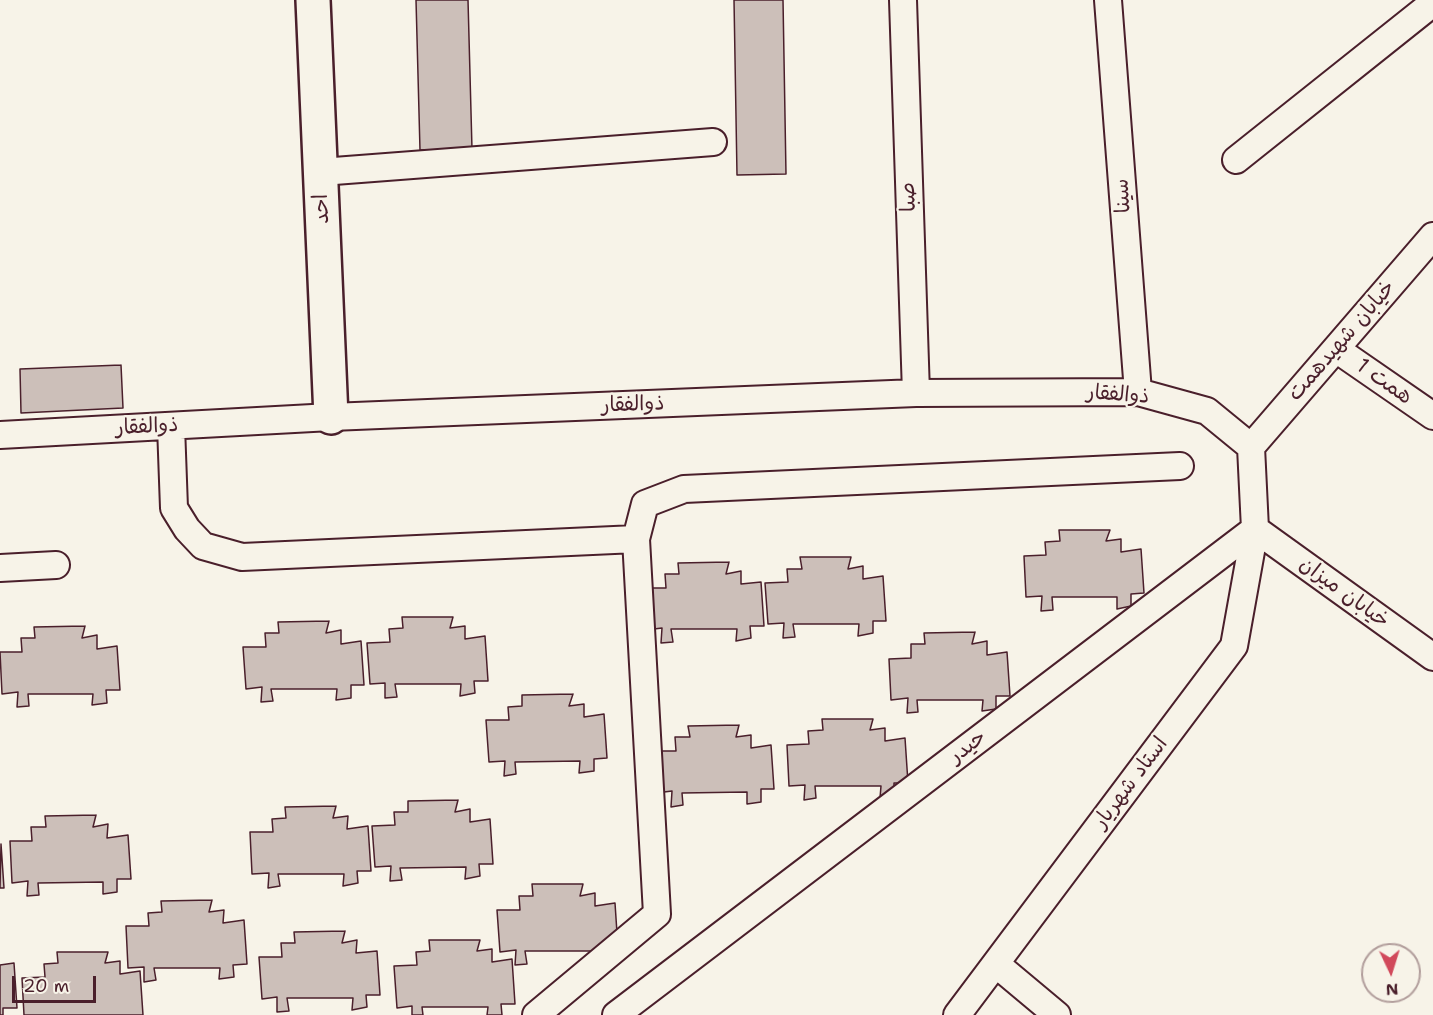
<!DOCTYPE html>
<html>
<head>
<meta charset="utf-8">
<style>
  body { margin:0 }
  #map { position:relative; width:1433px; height:1015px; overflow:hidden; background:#f7f3e8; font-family:"Shantell Sans",sans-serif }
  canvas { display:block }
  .north { position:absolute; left:1361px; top:943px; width:60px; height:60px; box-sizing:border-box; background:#f7f3e8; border:2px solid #b29e9c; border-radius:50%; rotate:176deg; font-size:16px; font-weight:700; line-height:24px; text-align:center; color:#4a1f2b }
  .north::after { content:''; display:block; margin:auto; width:21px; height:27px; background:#d1495b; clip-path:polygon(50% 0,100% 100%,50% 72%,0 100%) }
  .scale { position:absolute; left:12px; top:976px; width:84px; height:27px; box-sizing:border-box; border:3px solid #4a1f2b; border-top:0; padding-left:8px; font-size:18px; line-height:21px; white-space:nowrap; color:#4a1f2b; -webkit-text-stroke:4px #f7f3e8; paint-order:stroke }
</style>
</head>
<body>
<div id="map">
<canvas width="1433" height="1015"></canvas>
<div class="north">N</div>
<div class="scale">20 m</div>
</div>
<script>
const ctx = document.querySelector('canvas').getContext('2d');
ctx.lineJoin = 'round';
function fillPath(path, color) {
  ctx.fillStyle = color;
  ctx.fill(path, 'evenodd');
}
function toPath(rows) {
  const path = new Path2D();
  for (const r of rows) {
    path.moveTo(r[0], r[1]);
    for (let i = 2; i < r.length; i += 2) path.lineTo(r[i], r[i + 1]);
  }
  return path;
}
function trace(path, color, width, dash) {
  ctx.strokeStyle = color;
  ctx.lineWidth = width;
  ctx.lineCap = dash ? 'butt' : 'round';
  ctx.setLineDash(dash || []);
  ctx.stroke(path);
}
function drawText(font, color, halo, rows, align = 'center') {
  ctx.font = font + ' "Shantell Sans","Playpen Sans Arabic",sans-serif';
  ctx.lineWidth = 4.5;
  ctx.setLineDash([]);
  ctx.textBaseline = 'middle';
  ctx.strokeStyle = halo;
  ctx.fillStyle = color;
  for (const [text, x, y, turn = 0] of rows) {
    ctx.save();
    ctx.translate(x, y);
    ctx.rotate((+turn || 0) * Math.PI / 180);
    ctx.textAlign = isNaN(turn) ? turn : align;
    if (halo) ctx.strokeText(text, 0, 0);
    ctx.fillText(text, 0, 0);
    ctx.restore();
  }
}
const building = toPath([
  [416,0,468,0,472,149,420,150,416,0],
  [734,0,783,0,786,174,737,175,734,0],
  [121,365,123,408,21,413,20,369,121,365],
  [1059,530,1110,530,1106,541,1121,539,1121,552,1141,549,1144,593,1131,594,1131,606,1117,609,1117,597,1052,597,1053,610,1041,611,1042,596,1026,597,1024,556,1046,555,1045,542,1060,541,1059,530],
  [800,557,851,557,848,569,863,566,863,579,883,576,886,621,873,621,873,633,858,636,859,624,793,624,795,637,783,638,784,623,768,624,765,583,788,582,787,569,802,569,800,557],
  [729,562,726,574,741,571,741,584,761,582,764,626,750,626,751,638,736,641,737,629,671,629,673,642,661,643,662,628,646,630,643,588,666,588,665,574,679,574,678,563,729,562],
  [402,617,453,617,450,628,465,626,465,639,485,636,488,681,474,681,475,693,460,696,461,684,395,684,397,697,385,698,385,683,370,684,367,643,390,642,389,629,403,628,402,617],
  [329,621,326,633,341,630,341,644,361,641,364,685,351,685,351,698,336,700,337,689,271,689,273,701,261,702,262,687,246,689,243,647,266,647,265,633,279,633,278,622,329,621],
  [85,626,82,638,97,635,97,649,117,646,120,690,106,690,107,703,92,705,93,694,28,694,29,706,17,707,18,692,2,694,0,652,22,652,21,638,35,638,34,627,85,626],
  [975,632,972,644,987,641,987,655,1007,652,1010,696,996,696,996,709,982,711,983,700,917,700,918,712,907,713,908,698,891,700,889,659,911,658,911,644,925,644,924,633,975,632],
  [573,694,569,706,584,704,584,717,604,714,607,758,594,759,594,771,579,773,580,761,515,762,516,774,504,776,505,761,489,762,486,720,509,720,508,707,522,706,522,695,573,694],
  [822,719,873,719,870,730,885,728,885,741,905,738,908,783,894,783,894,795,880,798,881,786,815,786,816,798,804,800,805,785,789,786,787,745,809,744,808,731,823,730,822,719],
  [739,725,736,737,751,735,751,748,771,745,774,789,761,789,761,802,747,804,747,792,682,793,683,805,671,807,672,791,656,793,653,751,676,751,675,737,690,737,688,726,739,725],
  [458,800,455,812,470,809,470,822,490,819,493,864,479,864,480,876,465,879,466,867,400,868,402,880,390,881,391,866,375,867,372,826,395,825,394,812,408,812,408,801,458,800],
  [336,806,333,818,348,816,347,829,368,826,371,871,357,871,358,883,343,886,344,874,278,874,280,886,268,888,269,873,252,874,250,832,273,832,272,819,286,818,285,807,336,806],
  [96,815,93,827,108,824,107,838,128,835,131,879,117,879,117,892,103,894,103,882,38,883,39,895,27,896,28,881,12,883,10,841,32,841,31,827,46,827,45,816,96,815],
  [1,844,4,888,0,888,1,844],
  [532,884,583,884,580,896,595,893,595,906,615,903,618,948,591,963,591,951,525,951,527,964,515,965,516,950,500,952,497,910,520,910,519,896,533,896,532,884],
  [212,900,209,912,224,910,223,923,244,920,247,964,233,965,234,977,219,979,220,968,154,968,156,980,144,982,144,967,128,968,126,926,149,926,148,913,162,912,161,901,212,900],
  [345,931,342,943,357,940,356,953,377,951,380,995,366,995,367,1007,352,1010,353,998,287,998,289,1011,277,1012,277,997,262,999,259,957,282,957,281,943,295,943,294,932,345,931],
  [429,940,480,940,477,951,492,949,492,962,512,959,515,1004,501,1004,502,1015,487,1015,488,1007,422,1007,423,1015,412,1015,412,1006,397,1008,394,966,417,965,416,952,430,951,429,940],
  [57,952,108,952,105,963,120,961,120,974,140,971,143,1015,24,1015,22,978,45,977,44,964,58,963,57,952],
  [14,963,17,1008,3,1008,3,1015,0,1015,0,965,14,963]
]);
fillPath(building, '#ccbfb9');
trace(building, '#4a1f2b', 1.5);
const street = toPath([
  [903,0,916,393],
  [1108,0,1138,392],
  [1236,160,1433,3],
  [321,172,713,142],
  [1336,349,1433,416],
  [171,426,174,508,187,529,203,546,242,557,636,539,657,914,536,1015],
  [0,435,331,417,916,393,1138,392,1207,411,1251,447],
  [1251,447,1433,236],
  [636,539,645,504,684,489,1180,466],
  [0,568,56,565],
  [996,964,1057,1015],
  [616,1015,1255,529,1251,447],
  [957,1015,1234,646,1255,529,1433,657]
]);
const secondary = toPath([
  [313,0,331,417]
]);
trace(street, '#4a1f2b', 30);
trace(secondary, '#4a1f2b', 38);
trace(street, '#f7f3e8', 26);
trace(secondary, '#f7f3e8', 33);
drawText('21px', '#4a1f2b', '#f7f3e8', [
  ["سینا",1123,196,-94],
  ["صبا",909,197,-92],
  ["احد",322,209,-93],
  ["خیابان شهیدهمت",1342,341,-49],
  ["همت 1",1384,382,35],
  ["ذوالفقار",1118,395,4],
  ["ذوالفقار",633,405,-2],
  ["ذوالفقار",147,427,-3],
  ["خیابان میزان",1344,593,36],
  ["حیدر",968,747,-37],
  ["استاد شهریار",1131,783,-53]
]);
</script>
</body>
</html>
